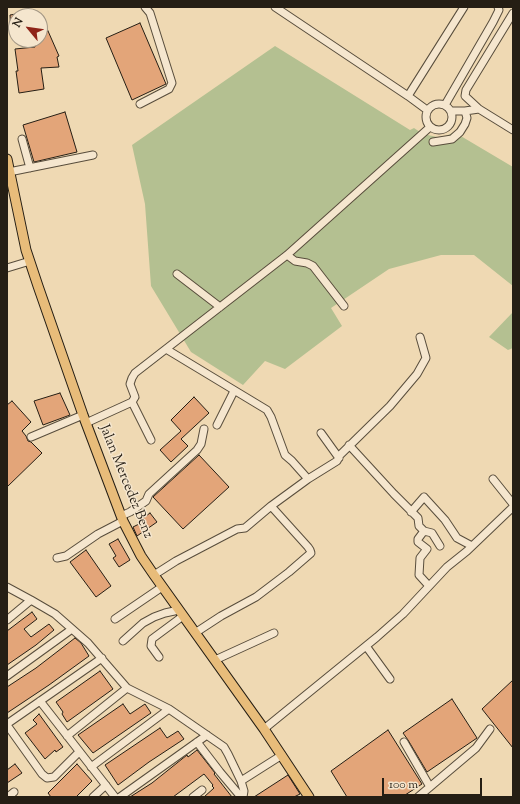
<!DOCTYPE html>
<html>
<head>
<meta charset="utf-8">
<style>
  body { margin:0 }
  #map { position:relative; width:520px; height:804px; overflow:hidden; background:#efd9b3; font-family:"Sorts Mill Goudy",serif }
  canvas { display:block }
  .frame { position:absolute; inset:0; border:8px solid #251e14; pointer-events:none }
  .north { position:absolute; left:8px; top:8px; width:40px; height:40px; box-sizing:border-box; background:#f5e6ce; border:1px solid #a29684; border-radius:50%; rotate:299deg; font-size:11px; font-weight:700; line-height:16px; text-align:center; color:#251e14 }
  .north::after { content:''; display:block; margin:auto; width:14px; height:18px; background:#8f2418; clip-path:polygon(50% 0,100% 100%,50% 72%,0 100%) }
  .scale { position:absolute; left:382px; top:778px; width:100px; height:18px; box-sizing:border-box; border:2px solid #251e14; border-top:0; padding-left:5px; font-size:12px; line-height:14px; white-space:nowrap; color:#251e14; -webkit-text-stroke:3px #f5e6ce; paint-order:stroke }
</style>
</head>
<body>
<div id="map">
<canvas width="520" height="804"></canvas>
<div class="frame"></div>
<div class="north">N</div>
<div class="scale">100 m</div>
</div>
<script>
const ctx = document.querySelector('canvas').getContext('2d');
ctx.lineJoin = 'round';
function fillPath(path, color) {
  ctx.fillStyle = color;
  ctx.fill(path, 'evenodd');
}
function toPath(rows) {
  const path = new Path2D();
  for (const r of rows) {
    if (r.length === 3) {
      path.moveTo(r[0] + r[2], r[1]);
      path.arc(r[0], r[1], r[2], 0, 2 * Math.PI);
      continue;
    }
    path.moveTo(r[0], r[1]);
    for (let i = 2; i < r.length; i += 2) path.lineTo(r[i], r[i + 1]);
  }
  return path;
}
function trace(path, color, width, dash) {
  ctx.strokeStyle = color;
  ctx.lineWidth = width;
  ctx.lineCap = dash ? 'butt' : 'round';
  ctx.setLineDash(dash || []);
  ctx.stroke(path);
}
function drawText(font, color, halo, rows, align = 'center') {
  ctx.font = font + ' "Sorts Mill Goudy",serif';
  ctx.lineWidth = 3;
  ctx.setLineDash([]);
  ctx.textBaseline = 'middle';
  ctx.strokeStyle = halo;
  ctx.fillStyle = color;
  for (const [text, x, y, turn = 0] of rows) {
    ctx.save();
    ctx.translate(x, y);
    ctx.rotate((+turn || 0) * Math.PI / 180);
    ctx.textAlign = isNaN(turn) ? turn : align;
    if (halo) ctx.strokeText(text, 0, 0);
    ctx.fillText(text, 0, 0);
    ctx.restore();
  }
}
fillPath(toPath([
  [275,46,410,130,414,128,423,134,442,138,454,132,513,167,513,286,474,255,441,255,389,269,331,308,342,326,285,369,265,361,243,385,191,352,151,286,145,204,132,145],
  [513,312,513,348,508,350,489,337]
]), '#b4c091');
const building = toPath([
  [16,14,16,34,11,34,10,15,16,14],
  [140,23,166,84,132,100,106,38,140,23],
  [48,31,59,56,57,57,59,67,41,68,44,89,19,93,16,71,18,71,15,49,35,47,34,40,40,40,40,32,48,31],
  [65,112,77,152,34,162,23,125,65,112],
  [60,393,70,415,43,425,34,401,60,393],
  [194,397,209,413,181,439,188,446,171,462,160,450,181,431,171,420,194,397],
  [12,401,31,422,22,431,26,436,28,441,31,442,42,453,7,487,7,405,12,401],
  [199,455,229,487,183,529,153,497,199,455],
  [150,513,157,522,137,536,133,527,139,524,138,522,150,513],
  [118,539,130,560,119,567,113,558,116,556,109,544,118,539],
  [86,550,111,586,96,597,70,562,86,550],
  [32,612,37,619,24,629,31,637,49,624,54,630,36,645,7,665,7,631,32,612],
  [75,638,81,643,89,656,49,685,7,713,7,687,36,668,75,638],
  [100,671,113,689,67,722,62,714,63,712,56,702,100,671],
  [513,680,513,748,482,709,513,680],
  [452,699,477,738,427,772,408,740,403,733,452,699],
  [123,704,130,714,145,704,151,713,93,753,78,735,123,704],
  [39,714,63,747,56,752,55,750,45,759,25,733,37,724,33,720,39,714],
  [160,728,167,738,178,731,184,739,149,762,118,785,105,765,160,728],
  [388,730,422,784,402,797,347,797,331,771,388,730],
  [197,750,215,773,214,774,232,797,204,797,214,788,212,786,213,785,204,774,173,797,130,797,152,783,187,755,188,757,197,750],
  [15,764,22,773,7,783,7,770,15,764],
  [77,764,92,781,76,797,51,797,48,793,77,764],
  [288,775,300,794,294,797,254,797,288,775]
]);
fillPath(building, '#e3a579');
trace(building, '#251e14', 1);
const minor = toPath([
  [275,7,408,96,427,110],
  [513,13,466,90,465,96,479,109,513,130],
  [408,96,464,7],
  [439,117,13],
  [140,104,169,89,172,83,150,13,145,7],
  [445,105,493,22,499,10,498,7],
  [451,111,465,111,479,109],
  [22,139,30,168],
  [433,142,452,139,460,132,465,124,467,118,465,111],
  [9,172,93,155],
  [287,255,295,261,307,263,313,266,344,306],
  [7,268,30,261],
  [177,274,220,307],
  [166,349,267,410,271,417,285,455,292,461,308,479],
  [132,402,151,440],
  [86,423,132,402,135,397,130,384,132,378,135,373,287,255,430,127],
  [217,425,234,391],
  [321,433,339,458],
  [31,437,83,415],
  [349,445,394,494,418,518,419,526,424,531,418,539,418,542,427,549,420,558,419,575,429,586],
  [493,479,513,504],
  [411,512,424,497,445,520,457,538,472,546],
  [121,516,130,512,146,501,149,494,197,450,201,444,204,429],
  [424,531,432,533,440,546],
  [57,558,66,556,98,534,123,521],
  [154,575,176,561,237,529,245,528,271,506,308,479,337,461,340,455,390,406,417,374,426,358,420,337],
  [7,587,31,600],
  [115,619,162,587],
  [7,620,31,600,55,614,88,643,127,688,169,709,224,747,228,754,241,781,244,791,243,797],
  [195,633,221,616,256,597,289,572,311,553,310,550,308,547,271,506],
  [123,641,143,623,154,617,165,613,179,610],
  [366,646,390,679],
  [159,657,151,646,152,639,183,616],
  [215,660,274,633],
  [7,676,72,629],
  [40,701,115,797],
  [7,724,102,658],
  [7,725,42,774,47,778,54,777,79,752],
  [264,729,377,637,403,614,447,567,467,551,513,507],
  [67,736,127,688],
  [197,742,220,772,241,797],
  [404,742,430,787],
  [91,767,169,709],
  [241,781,282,755],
  [8,797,14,792],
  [93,797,106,785],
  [120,797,207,735],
  [193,797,202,790],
  [418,797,476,748,490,729]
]);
const major = toPath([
  [7,159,26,250,38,286,83,415,123,521,141,556,154,575,264,729,309,797]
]);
trace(minor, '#584d3c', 9);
trace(major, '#251e14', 11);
trace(minor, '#f5e6ce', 7);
trace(major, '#e8bc7a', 9);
drawText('14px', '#251e14', '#f5e6ce', [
  ["Jalan Mercedez Benz",125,482,68]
]);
</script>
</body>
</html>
